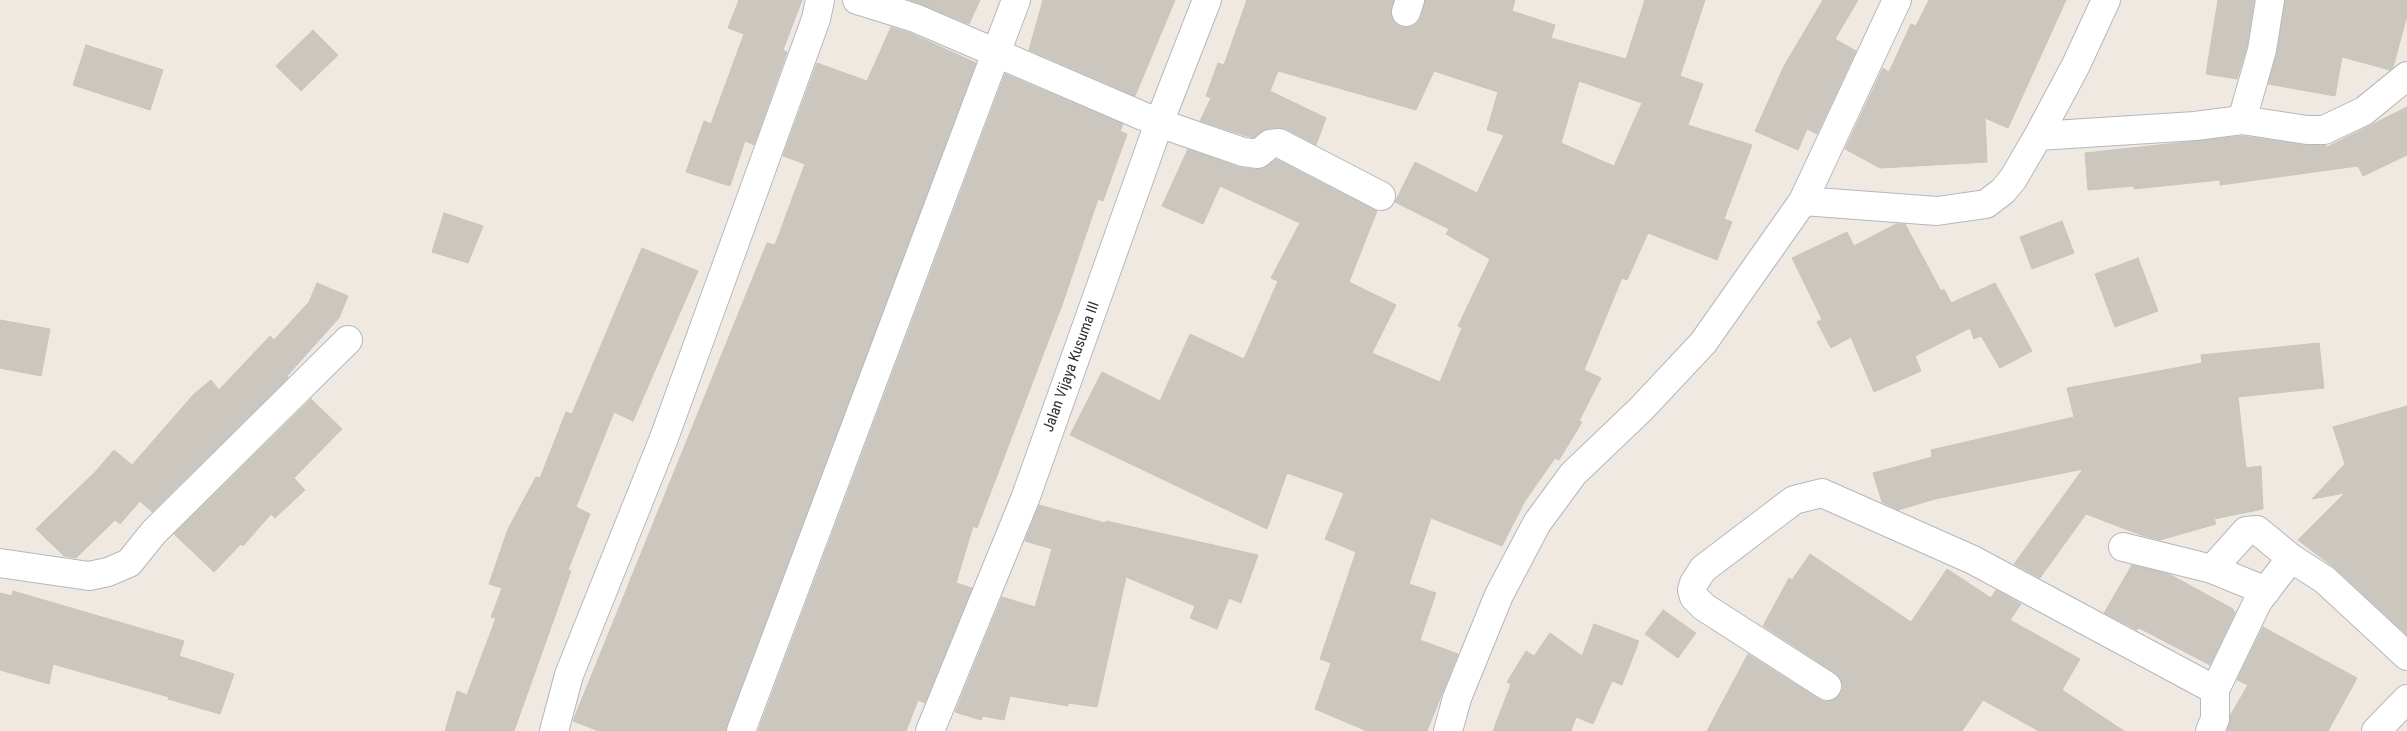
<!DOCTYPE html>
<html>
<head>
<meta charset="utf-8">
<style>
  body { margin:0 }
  canvas { display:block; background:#efe9e1 }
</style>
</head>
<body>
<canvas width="2407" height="731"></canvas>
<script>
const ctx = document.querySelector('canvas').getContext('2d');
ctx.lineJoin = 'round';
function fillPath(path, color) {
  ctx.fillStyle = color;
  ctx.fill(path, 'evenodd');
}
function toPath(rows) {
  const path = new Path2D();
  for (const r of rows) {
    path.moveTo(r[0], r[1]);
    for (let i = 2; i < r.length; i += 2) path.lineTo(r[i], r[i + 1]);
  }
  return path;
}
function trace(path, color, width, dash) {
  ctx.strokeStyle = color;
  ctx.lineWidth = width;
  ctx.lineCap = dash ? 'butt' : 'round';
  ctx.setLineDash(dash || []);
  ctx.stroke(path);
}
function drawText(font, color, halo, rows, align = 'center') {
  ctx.font = font + ' "Roboto Condensed",sans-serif';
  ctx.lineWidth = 4;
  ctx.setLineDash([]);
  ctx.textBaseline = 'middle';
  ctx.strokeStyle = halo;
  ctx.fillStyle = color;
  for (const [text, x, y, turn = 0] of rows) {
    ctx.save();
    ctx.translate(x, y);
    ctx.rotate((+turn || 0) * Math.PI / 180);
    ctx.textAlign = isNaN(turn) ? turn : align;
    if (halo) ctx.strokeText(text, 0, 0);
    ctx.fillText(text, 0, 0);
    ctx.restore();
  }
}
const building = toPath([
  [739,0,802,0,783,50,787,52,754,145,745,141,730,186,686,172,704,121,711,124,744,34,728,28,739,0],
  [910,0,980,0,969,24,910,0],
  [1043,0,1175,0,1135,96,1029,50,1043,0],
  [1247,0,1394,0,1391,15,1394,22,1401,27,1409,27,1416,24,1421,17,1425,0,1515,0,1512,11,1555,25,1551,38,1626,59,1645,0,1705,0,1680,76,1703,84,1688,125,1752,145,1724,219,1732,222,1717,260,1648,233,1627,280,1622,278,1584,370,1601,378,1579,421,1582,422,1559,460,1555,458,1525,501,1502,546,1431,518,1409,584,1436,593,1420,640,1458,654,1427,731,1367,731,1315,709,1331,663,1320,659,1356,552,1325,539,1344,493,1287,473,1267,529,1070,435,1102,372,1160,401,1190,334,1244,359,1278,281,1271,278,1300,223,1220,186,1203,224,1162,206,1188,149,1238,167,1256,169,1263,169,1276,159,1377,211,1349,282,1396,305,1372,353,1440,382,1462,328,1458,326,1490,259,1446,234,1449,229,1395,202,1415,162,1477,193,1504,135,1487,130,1498,92,1434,71,1416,110,1278,71,1270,91,1326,118,1316,145,1286,129,1268,129,1253,138,1200,121,1211,98,1206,96,1218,63,1224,65,1247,0],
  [1579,81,1642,103,1614,166,1561,143,1579,81],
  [1823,0,1858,0,1835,39,1856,51,1817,134,1807,129,1798,150,1755,131,1784,66,1823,0],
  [1929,0,2066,0,2008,128,1985,118,1987,162,1880,168,1845,149,1883,68,1889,72,1911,24,1916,26,1929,0],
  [2218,0,2254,0,2247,47,2237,79,2206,74,2218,0],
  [2285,0,2407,0,2407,16,2393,67,2390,70,2342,57,2335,96,2268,84,2277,53,2285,0],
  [891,27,910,33,976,63,726,731,599,731,573,721,767,243,775,245,805,164,783,156,817,63,867,81,891,27],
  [313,30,338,55,301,91,276,66,313,30],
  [86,45,163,70,150,110,73,85,86,45],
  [1005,74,1123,124,1120,131,1127,134,1103,201,1098,199,1062,305,977,528,973,526,956,583,972,588,925,703,918,700,906,731,758,731,1005,74],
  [2407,107,2407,155,2363,176,2358,166,2220,185,2220,180,2134,189,2134,186,2088,190,2085,153,2242,136,2305,145,2326,145,2325,148,2407,107],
  [444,213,483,226,468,263,432,252,444,213],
  [2062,221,2074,253,2032,269,2020,237,2062,221],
  [1896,224,1905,224,1941,291,1944,289,1951,303,1995,283,2032,351,2000,368,1981,336,1974,339,1970,328,1915,356,1921,371,1874,392,1851,337,1831,348,1817,322,1822,319,1792,258,1847,232,1854,246,1896,224],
  [642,248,698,271,633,421,614,412,576,507,590,514,568,570,571,571,514,731,445,731,457,691,467,695,496,618,491,617,502,588,489,584,508,529,536,477,540,478,566,412,572,414,642,248],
  [2138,258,2158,311,2115,327,2095,274,2138,258],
  [317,283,348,296,339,318,287,376,288,378,152,512,140,501,120,524,115,520,76,558,64,556,36,529,96,471,114,450,132,465,194,394,211,380,219,390,270,336,274,340,309,302,317,283],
  [0,320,50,329,41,376,0,368,0,320],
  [2319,343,2324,388,2238,397,2246,468,2261,466,2263,509,2214,519,2216,524,2160,540,2141,535,2086,514,2040,578,2014,564,2083,469,1935,499,1898,510,1882,502,1873,473,1932,457,1931,450,2074,417,2067,388,2202,363,2201,355,2319,343],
  [311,399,342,429,294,478,305,490,275,518,271,514,243,546,241,544,214,572,174,534,311,399],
  [2407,406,2407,635,2336,569,2298,540,2345,493,2312,499,2345,464,2333,427,2407,406],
  [1039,505,1105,523,1106,521,1258,555,1241,603,1229,598,1217,629,1190,618,1195,606,1126,577,1097,707,1068,703,1068,706,1010,696,1004,720,983,716,981,720,955,712,1002,597,1035,607,1052,549,1025,541,1039,505],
  [1810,554,1911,622,1947,569,1991,598,1996,590,2021,604,2010,620,2080,659,2062,690,2124,731,2039,731,1983,700,1962,731,1707,731,1748,654,1819,699,1826,702,1834,700,1840,694,1843,687,1841,679,1835,673,1763,626,1789,578,1792,580,1810,554],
  [2132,565,2169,574,2233,609,2235,613,2210,665,2139,628,2137,630,2104,613,2132,565],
  [13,591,184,641,179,656,234,674,220,714,168,699,169,697,53,664,49,684,0,670,0,593,12,596,13,591],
  [1663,610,1696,633,1678,658,1645,634,1663,610],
  [1594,624,1639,641,1622,685,1612,681,1593,724,1576,717,1571,731,1493,731,1511,684,1507,682,1526,651,1534,656,1550,633,1582,656,1594,624],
  [2263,627,2357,678,2328,731,2227,731,2231,714,2248,685,2237,680,2263,627]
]);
fillPath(building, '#cbc7bf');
trace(building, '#cbc5ba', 1);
const minor = toPath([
  [857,0,915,18,1159,123,1243,152,1258,154,1270,144,1279,143,1381,196],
  [2106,0,2076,65,2038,136,2195,126,2242,120,2307,130,2324,130,2364,111,2407,76],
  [1406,12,1410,0],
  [2242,120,2262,50,2270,0],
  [1803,201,1897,0],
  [2123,547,2212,569,2266,591],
  [0,563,89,576,108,572,129,563,154,532,348,340],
  [2212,569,2246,531,2257,530,2291,558],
  [1827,686,1704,607,1694,597,1692,590,1694,583,1703,569,1794,500,1822,493,1973,560,2215,690,2258,601,2291,558,2325,580,2407,656],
  [554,731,569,675,664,438,816,19,820,0],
  [741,731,1016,0],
  [930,731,1025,499,1159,123,1207,0],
  [1448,731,1457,698,1499,595,1537,523,1573,474,1641,409,1703,343,1803,201,1937,211,1986,204,2003,191,2013,179,2038,136],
  [2210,731,2215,719,2215,690],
  [2376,731,2407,699]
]);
trace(minor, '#b4b7c1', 30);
trace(minor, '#fff', 28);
drawText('15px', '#2e2e2e', '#fff', [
  ["Jalan Vijaya Kusuma III",1072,367,-70]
]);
</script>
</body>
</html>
